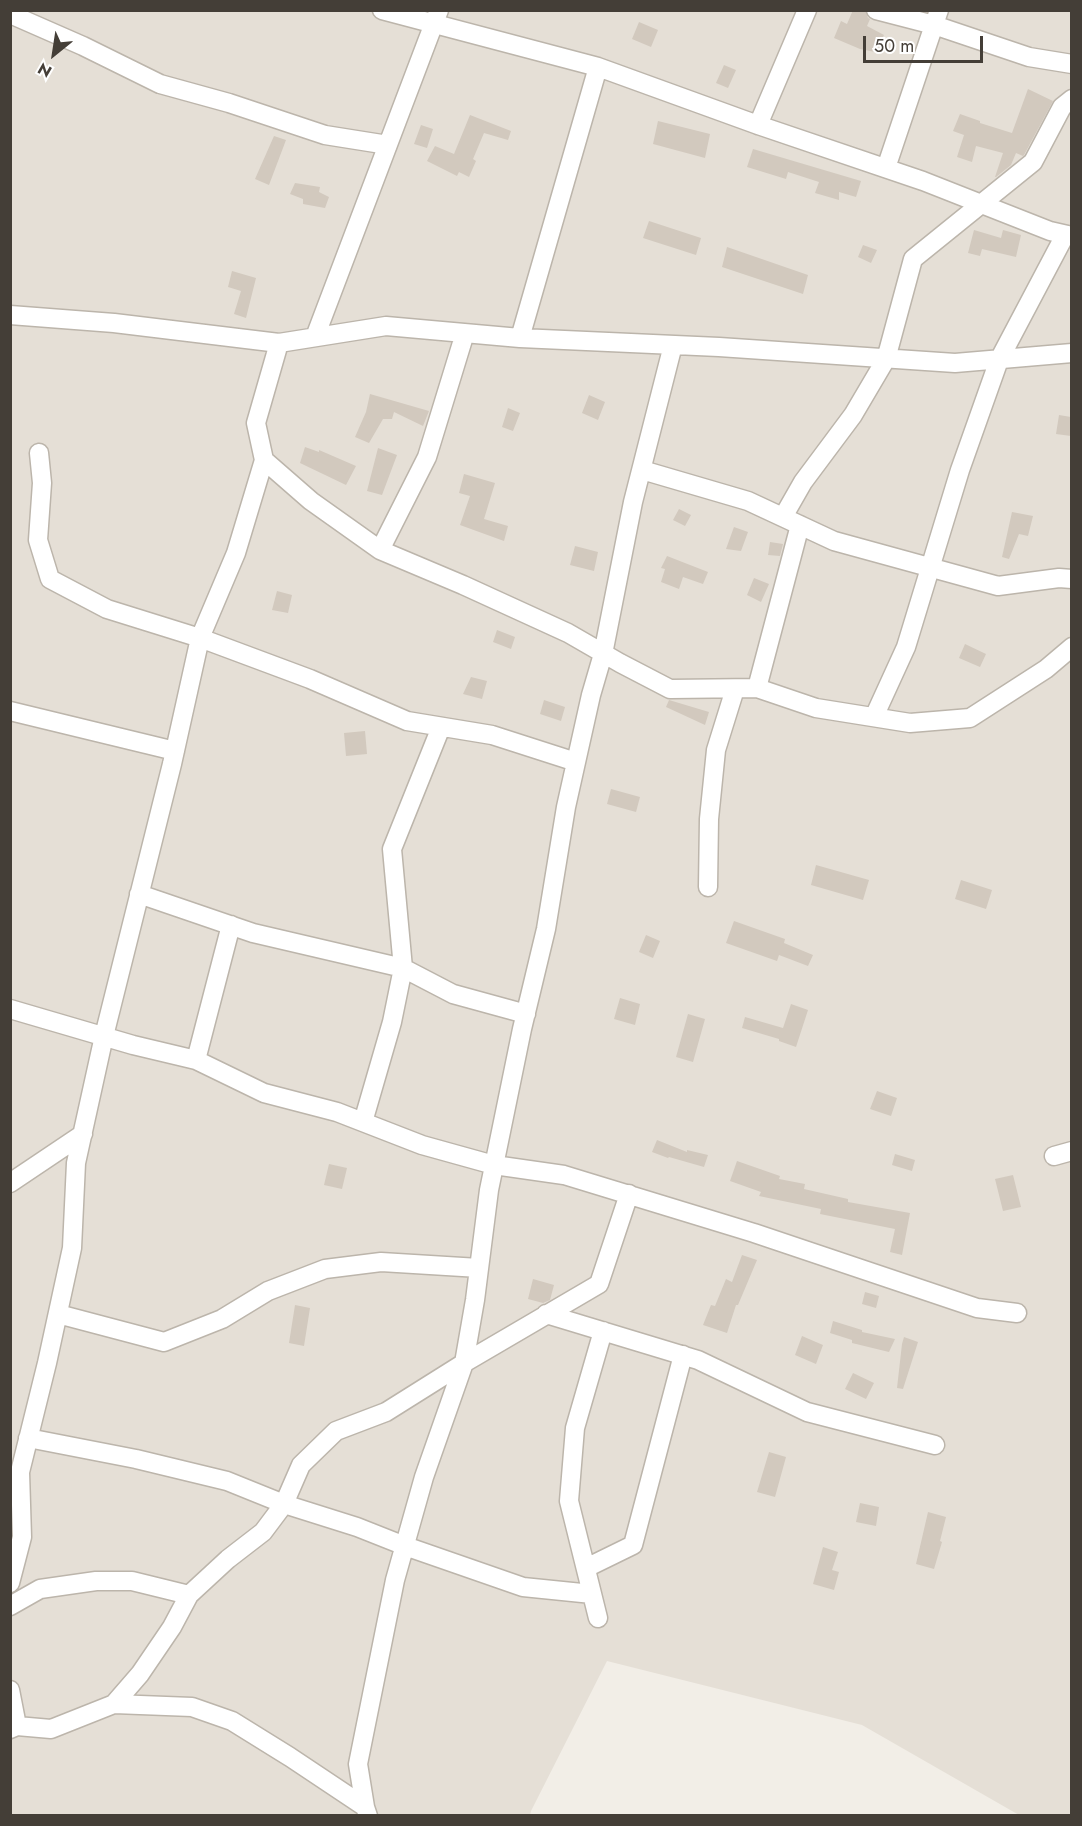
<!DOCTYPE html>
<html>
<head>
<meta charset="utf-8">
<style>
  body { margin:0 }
  #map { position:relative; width:1082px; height:1826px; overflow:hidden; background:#f2eee7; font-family:Jost,sans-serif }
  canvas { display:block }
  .frame { position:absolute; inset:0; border:12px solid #443e37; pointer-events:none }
  .north { position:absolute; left:24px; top:24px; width:60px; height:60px; -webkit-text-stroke:4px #fff; paint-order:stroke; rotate:210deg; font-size:16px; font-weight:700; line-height:24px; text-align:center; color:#443e37 }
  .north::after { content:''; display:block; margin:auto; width:21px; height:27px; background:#443e37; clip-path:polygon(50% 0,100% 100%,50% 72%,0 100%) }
  .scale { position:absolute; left:863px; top:36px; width:120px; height:27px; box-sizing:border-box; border:3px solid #443e37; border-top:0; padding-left:8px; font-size:18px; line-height:21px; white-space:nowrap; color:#443e37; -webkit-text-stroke:4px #fff; paint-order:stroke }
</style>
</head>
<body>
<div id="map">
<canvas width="1082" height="1826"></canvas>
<div class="frame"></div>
<div class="north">N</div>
<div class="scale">50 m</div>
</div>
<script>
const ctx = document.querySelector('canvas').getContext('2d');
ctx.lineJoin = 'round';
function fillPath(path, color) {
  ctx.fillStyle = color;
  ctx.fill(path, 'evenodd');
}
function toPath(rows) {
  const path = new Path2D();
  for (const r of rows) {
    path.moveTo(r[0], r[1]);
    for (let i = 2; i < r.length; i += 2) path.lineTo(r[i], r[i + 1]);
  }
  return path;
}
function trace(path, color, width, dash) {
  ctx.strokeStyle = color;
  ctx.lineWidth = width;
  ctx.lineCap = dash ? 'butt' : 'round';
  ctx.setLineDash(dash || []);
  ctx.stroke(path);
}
fillPath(toPath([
  [11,11,1071,11,1071,1815,1019,1815,862,1725,607,1661,531,1811,530,1815,11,1816]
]), '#e5dfd6');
fillPath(toPath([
  [853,10,865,10,868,18,870,19,867,26,884,35,875,52,860,49,834,38,841,21,847,24],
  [639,22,658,30,651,47,632,39],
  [724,65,736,70,728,88,716,83],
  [1028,89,1053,101,1024,155,1023,156,1016,153,1011,165,996,177,995,177,1003,153,976,146,972,162,957,157,964,135,953,131,960,114,980,121,980,123,1012,133],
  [470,115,511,131,508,140,484,133,473,159,476,161,469,177,459,172,457,176,427,161,435,146,454,154],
  [658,121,710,134,705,158,653,144],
  [421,125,433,129,427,148,414,144],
  [274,136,286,140,269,185,255,179],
  [753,149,861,181,856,197,839,192,839,200,815,193,819,182,788,172,786,179,747,167],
  [295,183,320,187,319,192,329,197,325,208,303,204,303,199,290,194],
  [649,221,701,238,696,255,643,238],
  [974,230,1001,238,1003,230,1021,235,1016,257,982,249,980,256,968,253],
  [863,245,877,250,871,263,858,257],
  [727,247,808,275,803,294,722,267],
  [232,271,256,278,246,318,234,314,241,291,228,287],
  [370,394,429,411,423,426,394,412,392,419,383,419,369,443,355,437,366,412],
  [589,395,605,402,598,420,582,413],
  [508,408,520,413,513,431,502,427],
  [1059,415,1071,417,1071,436,1056,434],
  [305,447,319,452,319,450,356,466,346,485,300,463],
  [378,448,397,455,382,495,367,491],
  [464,474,495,483,484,519,508,526,504,541,460,525,470,496,459,493],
  [679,509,691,515,685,526,673,520],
  [1012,512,1033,516,1028,536,1019,534,1009,559,1002,557],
  [734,527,748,532,741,551,726,549],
  [770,542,783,544,780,556,768,555],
  [575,546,598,552,594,571,570,565],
  [667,556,708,572,703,584,683,577,679,589,661,582,665,569,661,568],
  [754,578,769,584,761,602,747,595],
  [277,591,292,595,288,613,272,610],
  [497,630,515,637,511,649,493,642],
  [965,644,986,654,980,667,959,658],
  [471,677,487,681,482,699,463,694],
  [544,700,565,707,561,721,540,714],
  [669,700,709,712,705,725,666,707],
  [365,731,367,754,346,756,344,733],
  [611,789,640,797,636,812,607,804],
  [816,865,869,880,863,900,811,885],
  [961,880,992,890,986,909,955,899],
  [734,921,785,939,784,943,813,955,808,966,779,955,777,961,726,943],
  [646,935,660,941,653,958,639,952],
  [620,998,640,1004,635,1025,614,1019],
  [791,1004,808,1010,796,1047,779,1041,779,1039,742,1028,745,1017,783,1028],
  [688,1014,705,1019,693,1062,676,1057],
  [877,1091,897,1098,891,1116,870,1109],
  [657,1140,687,1152,687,1150,708,1155,704,1167,669,1157,668,1158,652,1152],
  [895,1154,915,1160,912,1171,892,1165],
  [737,1161,780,1176,779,1179,805,1184,804,1189,848,1199,848,1202,910,1213,902,1255,890,1252,895,1229,820,1214,821,1209,759,1196,761,1192,730,1181],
  [329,1164,347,1168,342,1189,324,1185],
  [1013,1175,1021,1207,1003,1211,995,1179],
  [742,1255,757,1260,738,1305,736,1305,727,1333,703,1325,711,1305,715,1306,726,1279,732,1282],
  [533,1279,554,1285,550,1300,543,1303,528,1299],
  [865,1292,879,1296,876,1308,862,1304],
  [295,1305,310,1308,304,1346,289,1343],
  [833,1321,862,1330,862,1332,895,1339,889,1352,852,1343,852,1340,830,1333],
  [802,1336,823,1345,816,1364,795,1355],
  [904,1337,918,1342,903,1389,897,1388,902,1344],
  [853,1373,874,1383,866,1399,845,1389],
  [769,1452,786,1457,775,1497,757,1492],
  [860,1503,879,1507,876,1526,856,1522],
  [928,1512,946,1517,940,1541,942,1542,934,1569,916,1564],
  [823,1547,838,1552,832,1570,839,1572,834,1590,813,1584]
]), '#d2c9be');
const street = toPath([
  [382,10,598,67,758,125,923,181,1050,231,1072,236],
  [876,10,934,25,1029,57,1072,64],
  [10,14,83,46,160,84,229,103,325,135,388,145],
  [758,125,807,10],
  [886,168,939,10],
  [10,315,114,323,279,343,386,326,520,338,719,347,955,363,1072,353],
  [315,337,439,10],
  [520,338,598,67],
  [279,343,256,423,264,460,311,501,380,550,463,585,568,633,620,663,670,689,757,688,816,708,910,723,970,718,1046,669,1072,647],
  [39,453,42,483,38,540,50,579,107,609,200,638,310,679,407,721,492,735,576,762],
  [642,470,748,501,834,541,998,586,1059,578,1072,579],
  [783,517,803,482,853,415,886,359,913,259,1033,162,1062,107,1072,99],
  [380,550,427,457,465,333],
  [757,688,800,525],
  [10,711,175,751],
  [874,717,906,647,960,470,999,360,1065,235],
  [708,887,709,819,716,750,735,689],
  [139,894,253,933,403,968,453,994,526,1014],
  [10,1009,133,1045,196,1060,264,1093,337,1112,422,1145,494,1165,564,1175,754,1233,977,1308,1017,1313],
  [196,1060,231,925],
  [363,1122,392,1022,403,968,392,849,441,727],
  [1054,1156,1072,1151],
  [10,1183,83,1134],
  [58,1314,164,1342,222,1319,268,1291,325,1269,381,1262,479,1268],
  [546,1314,698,1360,807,1412,935,1445],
  [28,1438,136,1459,227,1481,284,1504,357,1527,405,1546,523,1587,592,1594],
  [586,1568,633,1545,683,1355],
  [10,1583,22,1537,20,1472,47,1363,72,1248,76,1163,104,1036,172,764,200,638,236,553,264,460],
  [10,1606,40,1589,96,1581,132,1581,189,1595],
  [598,1618,569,1501,575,1428,603,1331],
  [10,1690,17,1726],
  [114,1704,192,1707,232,1721,290,1757,365,1807],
  [10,1729,17,1726,51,1729,114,1704,140,1674,172,1627,189,1595,228,1559,263,1532,284,1504,301,1465,336,1431,386,1412,464,1363,599,1284,629,1194],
  [368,1816,365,1807,358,1764,395,1580,424,1477,464,1363,475,1300,489,1190,522,1029,546,929,566,807,591,695,603,654,633,502,673,345]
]);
trace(street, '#bcb5ab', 21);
trace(street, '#fff', 18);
</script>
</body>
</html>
